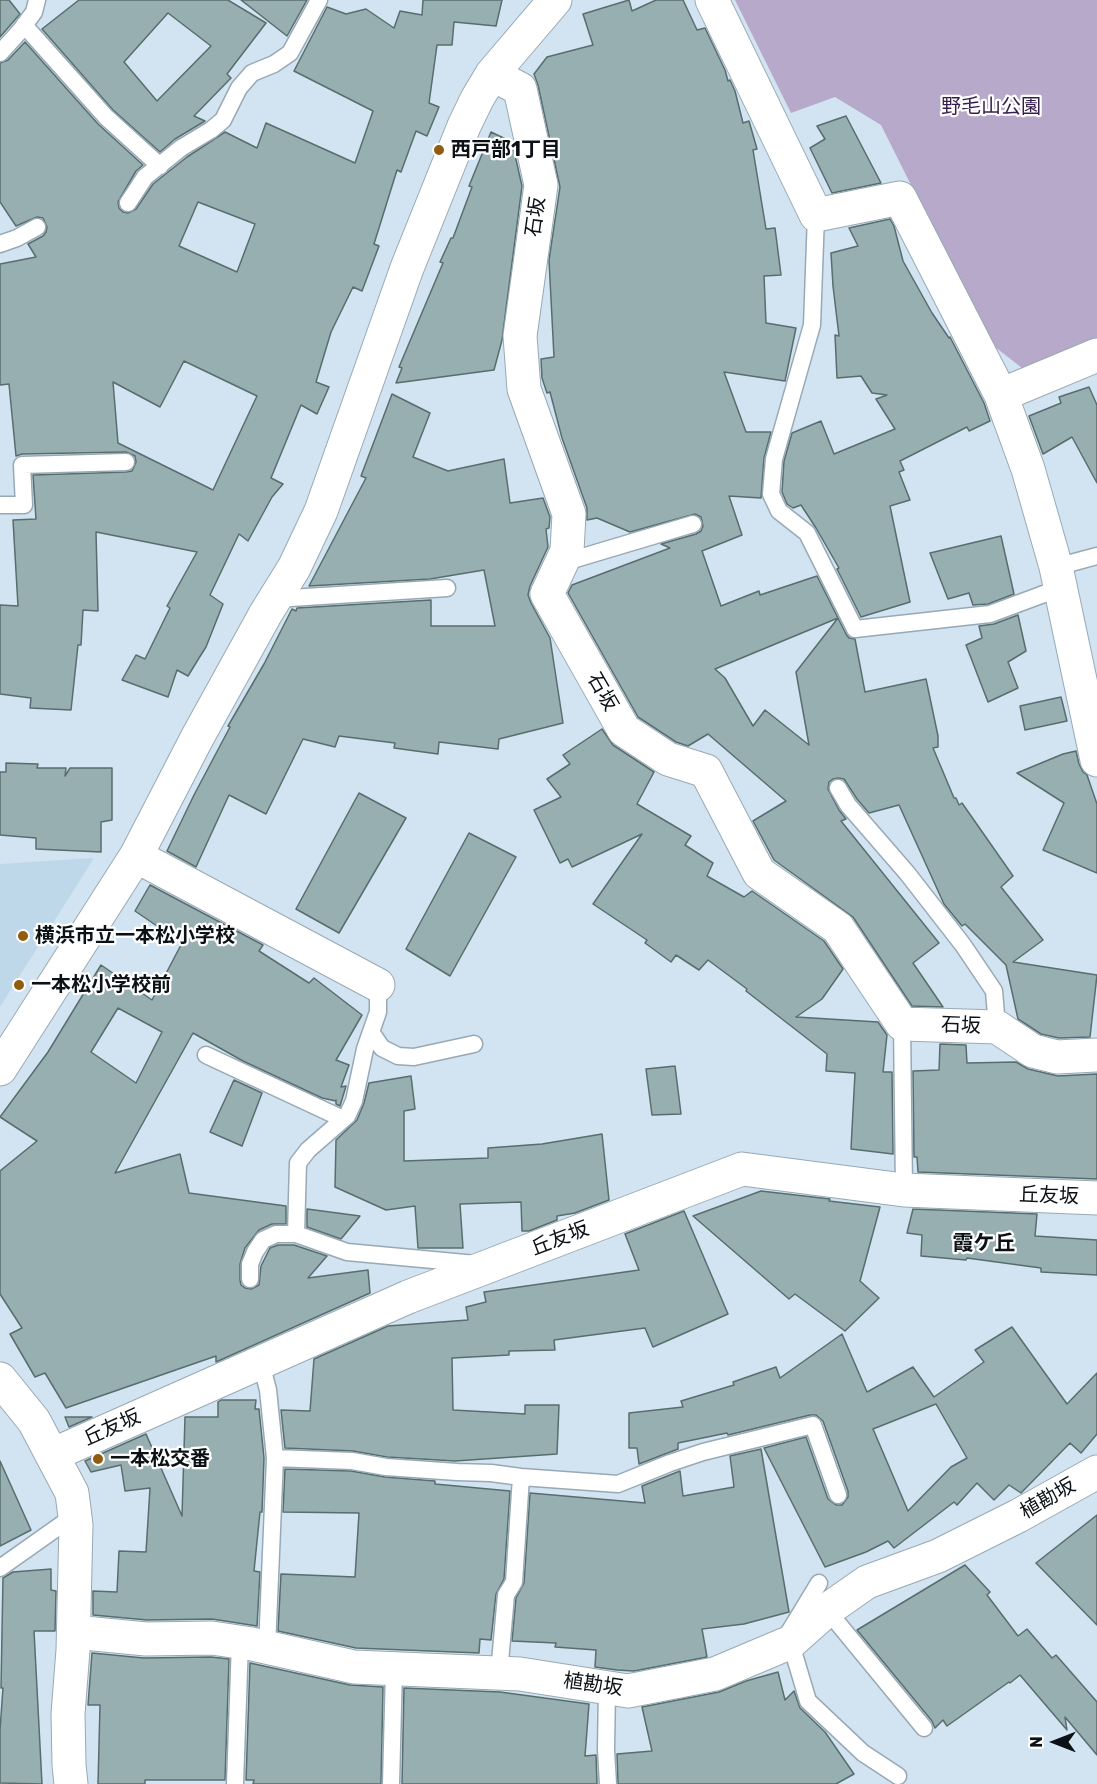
<!DOCTYPE html>
<html>
<head>
<meta charset="utf-8">
<style>
  body { margin:0 }
  #map { position:relative; width:1097px; height:1784px; overflow:hidden; background:#d2e4f1; font-family:Rubik,sans-serif }
  canvas { display:block }
  .north { position:absolute; left:1025px; top:1712px; width:60px; height:60px; -webkit-text-stroke:4px #fff; paint-order:stroke; rotate:270deg; font-size:16px; font-weight:700; line-height:24px; text-align:center; color:#0b1115 }
  .north::after { content:''; display:block; margin:auto; width:21px; height:27px; background:#0b1115; clip-path:polygon(50% 0,100% 100%,50% 72%,0 100%) }
</style>
</head>
<body>
<div id="map">
<canvas width="1097" height="1784"></canvas>
<div class="north">N</div>
</div>
<script>
const ctx = document.querySelector('canvas').getContext('2d');
ctx.lineJoin = 'round';
function fillPath(path, color) {
  ctx.fillStyle = color;
  ctx.fill(path, 'evenodd');
}
function toPath(rows) {
  const path = new Path2D();
  for (const r of rows) {
    path.moveTo(r[0], r[1]);
    for (let i = 2; i < r.length; i += 2) path.lineTo(r[i], r[i + 1]);
  }
  return path;
}
function trace(path, color, width, dash) {
  ctx.strokeStyle = color;
  ctx.lineWidth = width;
  ctx.lineCap = dash ? 'butt' : 'round';
  ctx.setLineDash(dash || []);
  ctx.stroke(path);
}
function drawText(font, color, halo, rows, align = 'center') {
  ctx.font = font + ' Rubik,"Noto Sans JP",sans-serif';
  ctx.lineWidth = 4.5;
  ctx.setLineDash([]);
  ctx.textBaseline = 'middle';
  ctx.strokeStyle = halo;
  ctx.fillStyle = color;
  for (const [text, x, y, turn = 0] of rows) {
    ctx.save();
    ctx.translate(x, y);
    ctx.rotate((+turn || 0) * Math.PI / 180);
    ctx.textAlign = isNaN(turn) ? turn : align;
    if (halo) ctx.strokeText(text, 0, 0);
    ctx.fillText(text, 0, 0);
    ctx.restore();
  }
}
fillPath(toPath([
  [94,858,0,1007,0,864]
]), '#bed8e9');
fillPath(toPath([
  [735,0,1097,0,1097,349,1031,375,990,343,881,125,835,97,791,113]
]), '#b7a9ca');
const building = toPath([
  [0,0,9,0,20,14,0,37,0,0],
  [79,0,228,0,266,23,227,74,231,78,194,116,205,121,175,139,160,152,113,110,42,29,79,0],
  [168,13,211,46,157,101,124,62,168,13],
  [241,0,307,0,287,36,241,0],
  [423,0,502,0,496,26,454,22,452,45,437,45,429,103,439,107,427,136,416,131,401,172,397,170,374,244,379,246,362,291,353,287,331,332,316,382,329,387,317,414,301,405,271,478,283,484,272,497,248,541,239,534,210,595,223,604,206,647,199,658,188,676,177,670,168,697,122,680,136,655,145,659,170,608,167,606,197,552,96,532,98,611,83,610,81,645,78,645,71,710,30,708,31,698,0,694,0,605,18,606,13,520,36,519,33,475,126,472,132,471,136,462,135,456,126,452,22,454,16,456,9,384,0,385,0,264,36,257,28,244,43,236,46,232,47,227,43,218,37,217,16,226,0,202,0,63,8,60,25,42,98,124,143,165,136,171,118,202,119,208,123,212,128,213,136,209,153,184,187,157,225,132,257,148,266,123,355,163,373,111,294,71,327,7,346,14,366,9,394,28,400,11,422,15,423,0],
  [198,202,255,224,237,272,179,246,198,202],
  [184,361,257,396,213,490,118,443,113,382,160,407,184,361],
  [629,0,632,11,656,0,683,0,697,30,705,28,725,70,728,81,730,80,735,91,743,123,749,121,757,149,753,150,766,229,775,228,781,275,764,276,766,323,796,328,785,381,724,372,746,432,771,432,764,458,761,498,729,496,742,535,702,551,721,606,759,591,760,595,817,576,838,618,715,669,725,678,753,726,765,710,809,745,796,672,838,618,846,634,849,638,855,639,865,692,926,679,938,736,938,747,933,748,954,798,956,798,959,805,962,803,1013,876,1001,887,1043,940,1013,962,1097,975,1090,1037,1059,1038,1041,1034,1018,1019,1006,965,965,924,962,926,944,904,899,805,869,813,857,799,844,779,838,778,833,779,829,782,828,789,839,810,846,819,841,821,939,943,913,963,943,1007,912,1006,853,917,774,860,753,821,786,801,708,734,688,746,676,742,638,717,568,593,572,585,670,548,661,544,696,534,701,531,703,526,701,517,695,514,630,532,597,518,587,520,587,508,562,438,550,392,547,393,542,378,541,359,554,357,549,260,560,187,538,85,534,74,547,57,593,45,583,14,629,0],
  [846,116,881,183,832,193,810,148,825,139,817,126,846,116],
  [491,132,512,142,522,186,502,340,494,370,396,383,402,368,399,367,443,263,440,262,451,238,453,238,472,187,469,186,491,132],
  [890,219,894,226,903,261,932,313,949,338,950,337,984,403,990,421,969,431,967,427,900,461,904,470,899,472,910,500,890,506,910,602,861,617,837,569,839,568,816,528,801,505,793,508,787,504,782,492,784,461,792,433,821,421,834,454,895,429,876,399,887,395,872,393,861,376,837,378,835,335,839,336,833,286,831,253,858,246,849,228,890,219],
  [1089,387,1097,405,1097,483,1072,437,1043,454,1029,416,1061,403,1059,397,1089,387],
  [392,394,430,413,413,457,448,471,504,459,510,503,543,498,550,517,549,528,546,529,548,547,530,586,528,595,531,603,550,638,563,723,499,739,498,749,439,742,438,754,394,748,395,743,339,736,335,747,303,739,266,814,229,795,196,867,167,851,194,795,230,727,228,726,264,664,292,609,296,611,297,608,431,600,431,626,495,626,484,570,430,579,309,586,366,478,361,476,392,394],
  [1001,536,1014,594,988,604,973,605,969,593,948,599,930,553,1001,536],
  [1018,615,1026,651,1008,662,1018,688,988,702,966,645,982,638,979,626,994,624,1018,615],
  [1061,697,1067,721,1025,730,1020,706,1061,697],
  [602,729,613,745,654,772,637,804,691,836,685,845,713,863,707,876,744,897,752,891,824,941,843,969,822,999,796,1017,878,1022,887,1035,883,1072,892,1072,893,1154,851,1149,855,1073,826,1071,827,1054,746,991,747,989,708,960,699,970,676,955,671,962,645,943,647,940,593,904,642,834,572,867,568,859,560,863,534,810,561,797,547,779,570,764,563,755,602,729],
  [1076,751,1079,764,1083,772,1087,775,1097,804,1097,873,1043,850,1064,803,1017,773,1063,754,1076,751],
  [6,763,38,764,37,768,66,768,65,776,70,768,112,768,112,820,101,822,101,852,36,849,36,838,0,835,0,772,6,772,6,763],
  [359,793,406,818,339,933,296,909,359,793],
  [469,833,516,857,450,976,406,949,469,833],
  [150,885,263,945,259,951,309,983,314,978,362,1015,336,1060,349,1065,341,1087,346,1086,340,1106,336,1104,336,1100,336,1101,322,1098,243,1061,193,1033,115,1173,180,1154,189,1193,286,1206,286,1224,272,1224,259,1230,245,1248,240,1264,240,1280,241,1285,245,1288,251,1289,259,1285,261,1266,270,1248,278,1245,294,1245,327,1256,308,1278,368,1270,370,1293,216,1362,216,1356,66,1408,45,1373,35,1377,10,1334,22,1328,0,1294,0,1171,37,1141,0,1117,48,1052,101,965,152,1000,182,943,135,911,150,885],
  [118,1008,162,1032,136,1083,91,1052,118,1008],
  [940,1044,966,1045,967,1063,1016,1062,1028,1069,1058,1076,1097,1074,1097,1179,918,1172,917,1157,914,1157,913,1071,939,1070,940,1044],
  [675,1066,681,1114,652,1115,646,1069,675,1066],
  [411,1076,415,1109,404,1111,404,1161,488,1158,488,1148,542,1144,602,1134,609,1200,575,1213,557,1216,557,1220,529,1231,522,1231,521,1202,460,1204,463,1248,418,1248,415,1206,386,1210,335,1187,336,1140,357,1120,364,1103,369,1083,411,1076],
  [234,1080,262,1093,242,1146,210,1132,234,1080],
  [761,1191,830,1199,829,1201,880,1207,860,1281,879,1298,845,1331,795,1294,789,1299,693,1216,761,1191],
  [307,1209,360,1216,341,1239,307,1227,307,1209],
  [913,1209,1037,1214,1035,1236,1097,1240,1097,1275,1041,1272,1041,1268,967,1258,966,1260,921,1256,922,1235,907,1233,913,1209],
  [684,1211,728,1314,653,1347,645,1328,554,1340,555,1350,509,1351,509,1355,452,1358,453,1410,525,1414,525,1405,559,1405,557,1454,455,1461,387,1457,353,1451,285,1448,281,1410,310,1411,314,1359,388,1326,468,1320,466,1307,486,1302,484,1292,639,1270,625,1234,684,1211],
  [1012,1327,1067,1404,1097,1373,1097,1434,1081,1453,1070,1443,1021,1493,1009,1485,994,1500,977,1483,957,1505,954,1502,894,1548,888,1541,866,1552,825,1567,764,1448,806,1437,828,1499,836,1505,842,1505,848,1497,848,1491,823,1421,816,1415,810,1415,728,1435,727,1433,678,1443,678,1449,639,1464,637,1448,629,1448,629,1413,683,1407,681,1401,734,1385,733,1382,776,1367,780,1378,842,1334,867,1392,913,1367,934,1397,984,1362,975,1350,1012,1327],
  [936,1404,967,1458,951,1467,908,1511,873,1429,936,1404],
  [221,1400,256,1400,255,1409,259,1409,264,1458,262,1512,260,1512,254,1571,260,1572,257,1626,212,1619,147,1620,93,1615,93,1591,117,1592,119,1551,146,1552,150,1488,125,1491,121,1465,91,1472,85,1461,146,1434,182,1516,185,1417,218,1417,218,1402,221,1400],
  [65,1417,92,1417,69,1427,65,1417],
  [761,1449,789,1612,744,1624,702,1629,707,1657,634,1671,617,1670,595,1667,596,1650,555,1647,556,1643,512,1641,516,1598,524,1583,530,1493,645,1503,642,1486,680,1471,683,1496,734,1487,730,1456,761,1449],
  [0,1461,31,1530,0,1546,0,1461],
  [285,1469,351,1471,385,1477,435,1481,435,1484,510,1491,504,1579,496,1594,491,1640,480,1639,479,1653,356,1648,278,1631,281,1574,355,1577,359,1513,283,1512,285,1469],
  [1097,1515,1097,1625,1036,1563,1097,1515],
  [965,1565,990,1592,987,1595,1018,1636,1027,1629,1052,1658,1056,1655,1097,1702,1097,1755,1065,1717,1067,1730,1020,1675,1010,1683,1009,1682,947,1726,943,1720,935,1728,932,1721,857,1630,965,1565],
  [51,1569,51,1590,56,1591,55,1631,34,1631,42,1784,0,1783,0,1730,3,1688,1,1688,3,1578,13,1572,51,1569],
  [92,1653,144,1658,211,1657,229,1659,225,1780,145,1780,145,1784,98,1784,100,1705,88,1705,92,1653],
  [250,1663,350,1685,383,1687,381,1784,253,1784,254,1780,246,1780,250,1663],
  [778,1672,785,1700,794,1691,800,1708,825,1732,854,1774,836,1784,618,1784,617,1754,652,1751,642,1707,719,1692,746,1681,778,1672],
  [404,1688,500,1692,589,1704,585,1756,596,1755,597,1784,402,1784,404,1688]
]);
fillPath(building, '#98afb1');
trace(building, '#576d6e', 1.5);
const service = toPath([
  [24,25,106,117,160,166],
  [0,53,20,31,34,12,37,0],
  [128,203,145,177,181,148,211,130,223,120,239,88,252,73,274,64,290,53,319,0],
  [816,215,812,325,774,459,771,494,779,511,807,533,855,629,990,614,1060,588],
  [0,244,17,238,37,227],
  [0,505,24,505,22,465,126,462],
  [562,563,693,524],
  [1056,567,1097,556],
  [275,599,447,588],
  [838,788,848,805,907,873,963,945,994,991,997,1027],
  [378,985,378,1012,365,1049,354,1101,347,1116,308,1150,298,1163,296,1234,347,1252,476,1264],
  [902,1024,904,1190],
  [371,1032,382,1048,398,1056,414,1057,474,1044],
  [206,1055,343,1119],
  [250,1279,250,1264,255,1252,263,1240,276,1234,296,1234],
  [261,1363,268,1390,275,1458,267,1648],
  [275,1458,352,1461,386,1467,457,1472,491,1473,521,1477,618,1484,670,1463,703,1452,813,1425,838,1495],
  [0,1568,75,1515],
  [819,1583,788,1634,808,1701,863,1753,898,1776],
  [827,1610,924,1728],
  [499,1673,506,1595,514,1582,521,1477],
  [607,1688,606,1750,608,1784],
  [235,1784,240,1642],
  [391,1784,394,1669]
]);
const minor = toPath([
  [712,0,816,215,900,198,1001,395,1028,469,1056,567,1097,760],
  [492,74,520,89,541,185,520,336,524,389,569,514,567,551,547,594,624,730,668,759,706,771,759,873,838,928,902,1024,997,1027,1033,1051,1057,1057,1097,1055],
  [1001,395,1097,355],
  [136,856,378,985],
  [0,1069,136,856,197,738,266,613,294,568,321,511,407,268,464,126,477,99,492,74,555,0],
  [0,1379,34,1421,72,1493,76,1525,73,1650,68,1714,69,1765,71,1784],
  [52,1455,408,1297,742,1169,904,1190,1097,1198],
  [74,1632,146,1639,212,1638,252,1644,354,1667,520,1674,628,1691,715,1674,791,1642,827,1610,867,1582,938,1556,1018,1516,1097,1472]
]);
trace(service, '#98a9b5', 19);
trace(minor, '#98a9b5', 35);
trace(service, '#fff', 16);
trace(minor, '#fff', 33);
for (const [x, y, r, color] of [
  [439,150,6,"#915b10"],
  [23,936,6,"#915b10"],
  [19,985,6,"#915b10"],
  [98,1459,6,"#915b10"]
]) {
  const dot = new Path2D();
  dot.arc(x, y, r, 0, 2 * Math.PI);
  ctx.fillStyle = color;
  ctx.fill(dot);
  trace(dot, '#fff', 2);
}
drawText('20px', '#351d4d', '#fff', [
  ["野毛山公園",991,107]
]);
drawText('bold 20px', '#0b1115', '#fff', [
  ["西戸部1丁目",451,150],
  ["横浜市立一本松小学校",35,936],
  ["一本松小学校前",31,985],
  ["一本松交番",110,1459]
], 'left');
drawText('20px', '#0b1115', '#fff', [
  ["石坂",536,217,-82],
  ["石坂",602,692,60],
  ["石坂",961,1026,2],
  ["丘友坂",1049,1196,2],
  ["丘友坂",560,1239,-21],
  ["丘友坂",112,1428,-24],
  ["植勘坂",1048,1499,-30],
  ["植勘坂",593,1685,8]
]);
drawText('bold 21px', '#0b1115', '#fff', [
  ["霞ケ丘",984,1244]
]);
</script>
</body>
</html>
